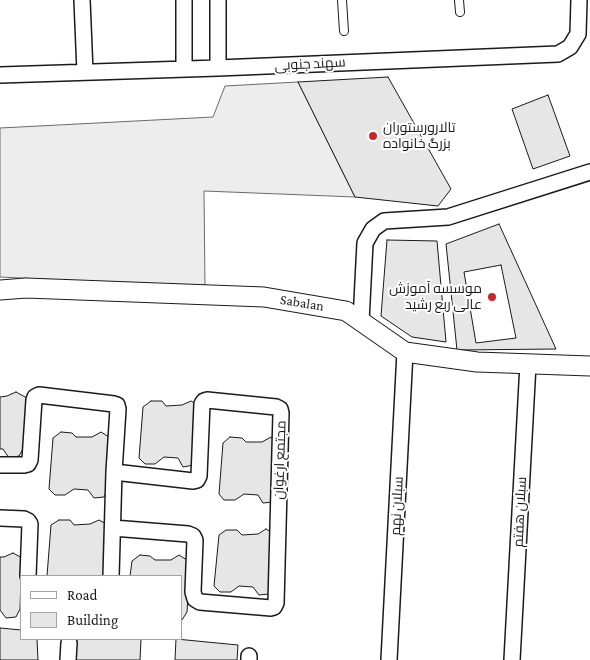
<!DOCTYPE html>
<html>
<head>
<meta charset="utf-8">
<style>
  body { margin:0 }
  #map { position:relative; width:590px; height:660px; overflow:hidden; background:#fff; font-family:"Crimson Pro",serif }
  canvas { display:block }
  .legend { position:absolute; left:20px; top:575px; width:162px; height:65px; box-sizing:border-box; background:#fff; border:1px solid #a3a3a3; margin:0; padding:6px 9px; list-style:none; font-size:15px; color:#1a1a1a }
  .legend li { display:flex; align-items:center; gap:10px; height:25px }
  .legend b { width:25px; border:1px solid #a3a3a3 }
</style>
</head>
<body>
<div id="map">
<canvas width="590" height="660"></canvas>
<ul class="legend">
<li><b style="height:6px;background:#fff"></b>Road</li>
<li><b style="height:14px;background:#e6e6e6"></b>Building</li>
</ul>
</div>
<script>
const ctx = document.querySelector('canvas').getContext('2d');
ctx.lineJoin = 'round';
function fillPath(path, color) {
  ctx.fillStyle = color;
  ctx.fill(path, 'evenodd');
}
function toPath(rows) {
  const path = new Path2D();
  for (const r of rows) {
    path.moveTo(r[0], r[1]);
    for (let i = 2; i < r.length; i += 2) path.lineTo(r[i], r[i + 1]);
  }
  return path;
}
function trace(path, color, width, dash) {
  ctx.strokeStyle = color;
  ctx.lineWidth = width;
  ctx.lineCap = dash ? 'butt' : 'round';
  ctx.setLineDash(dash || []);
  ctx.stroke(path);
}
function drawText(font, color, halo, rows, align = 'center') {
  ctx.font = font + ' "Crimson Pro",Cairo,serif';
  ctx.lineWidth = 4;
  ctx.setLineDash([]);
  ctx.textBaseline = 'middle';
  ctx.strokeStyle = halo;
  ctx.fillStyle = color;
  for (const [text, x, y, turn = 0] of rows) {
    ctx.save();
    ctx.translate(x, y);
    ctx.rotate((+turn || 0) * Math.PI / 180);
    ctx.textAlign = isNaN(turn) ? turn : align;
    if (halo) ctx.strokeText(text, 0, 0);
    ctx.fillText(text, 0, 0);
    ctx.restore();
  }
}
const built = toPath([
  [298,82,355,197,204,191,205,287,0,277,0,128,213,117,225,86,298,82]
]);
fillPath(built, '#ededed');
trace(built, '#6a6a6a', 1);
const building = toPath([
  [388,77,451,189,438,206,355,197,298,82,388,77],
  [548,95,570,156,533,169,512,109,548,95],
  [499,224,556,349,457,350,446,244,499,224],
  [387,240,437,241,446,342,412,337,381,316,387,240],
  [501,265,516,338,476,343,464,272,501,265],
  [16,392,27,398,23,449,19,456,9,458,3,449,0,449,0,397,7,396,16,392],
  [151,401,162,401,166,406,182,405,191,401,202,407,194,465,183,467,178,458,164,457,155,464,145,464,139,458,143,407,151,401],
  [61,432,72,433,76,437,92,437,101,432,112,439,108,489,104,497,94,498,88,490,74,489,65,495,55,495,49,489,53,438,61,432],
  [230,437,242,438,246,442,262,442,271,437,276,443,273,502,263,503,258,495,244,494,235,500,224,500,219,494,223,443,230,437],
  [59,520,70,520,74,525,90,524,99,520,110,526,106,576,47,576,51,525,59,520],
  [266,529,277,536,269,594,259,595,253,587,239,586,231,592,220,592,214,586,219,535,226,530,237,530,242,535,258,534,266,529],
  [13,553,24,559,21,576,20,609,16,617,6,618,0,610,0,557,4,557,13,553],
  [140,555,150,556,155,560,171,560,179,555,190,562,187,612,182,620,181,620,181,576,130,576,132,561,140,555],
  [0,628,21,630,21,639,37,639,38,660,0,660,0,628],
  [75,639,141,639,140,660,76,660,75,639],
  [176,639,238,645,237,660,175,660,176,639]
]);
fillPath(building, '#e6e6e6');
trace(building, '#1a1a1a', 1);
const service = toPath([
  [342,0,344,31],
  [459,0,460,12]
]);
const minor = toPath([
  [82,0,85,72],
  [184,0,184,69],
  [218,68,218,0],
  [0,75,218,68,558,54,570,47,578,34,579,0],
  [361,321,365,243,373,229,384,221,448,217,590,172],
  [0,465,24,465,28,464,30,460,34,400,35,397,39,395,114,404,117,405,118,409,114,472,193,481,197,480,199,476,202,404,204,401,207,400,276,407,280,409,281,413,276,603,274,607,271,608,200,602,195,599,193,592,195,540,193,536,188,534,113,528],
  [0,518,24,519,28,521,30,524,28,576],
  [111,576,114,472],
  [68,660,69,643],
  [249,660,249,656],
  [389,660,405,352],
  [512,660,528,364]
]);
const tertiary = toPath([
  [0,290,26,288,264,297,346,311,405,352,477,362,590,366]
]);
trace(service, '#1a1a1a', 10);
trace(minor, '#1a1a1a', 18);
trace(tertiary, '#1a1a1a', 21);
trace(service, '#fff', 8);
trace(minor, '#fff', 15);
trace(tertiary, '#fff', 19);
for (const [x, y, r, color] of [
  [373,136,5,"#c62828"],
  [492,297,5,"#c62828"]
]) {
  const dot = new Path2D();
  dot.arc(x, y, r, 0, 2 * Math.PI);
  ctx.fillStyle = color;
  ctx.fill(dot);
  trace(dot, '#fff', 2);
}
drawText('14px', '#1a1a1a', '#fff', [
  ["سهند جنوبی",310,64,-3],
  ["Sabalan",302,303,9],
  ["مجتمع ارغوان",280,460,-88],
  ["سبلان نهم",397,506,-87],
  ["سبلان هفتم",520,512,-87]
]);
drawText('14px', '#1a1a1a', '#fff', [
  ["تالارورستوران",383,128],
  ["بزرگ خانواده",383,144],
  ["موسسه آموزش",482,289,"right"],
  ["عالی ربع رشید",482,305,"right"]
], 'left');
</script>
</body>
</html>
